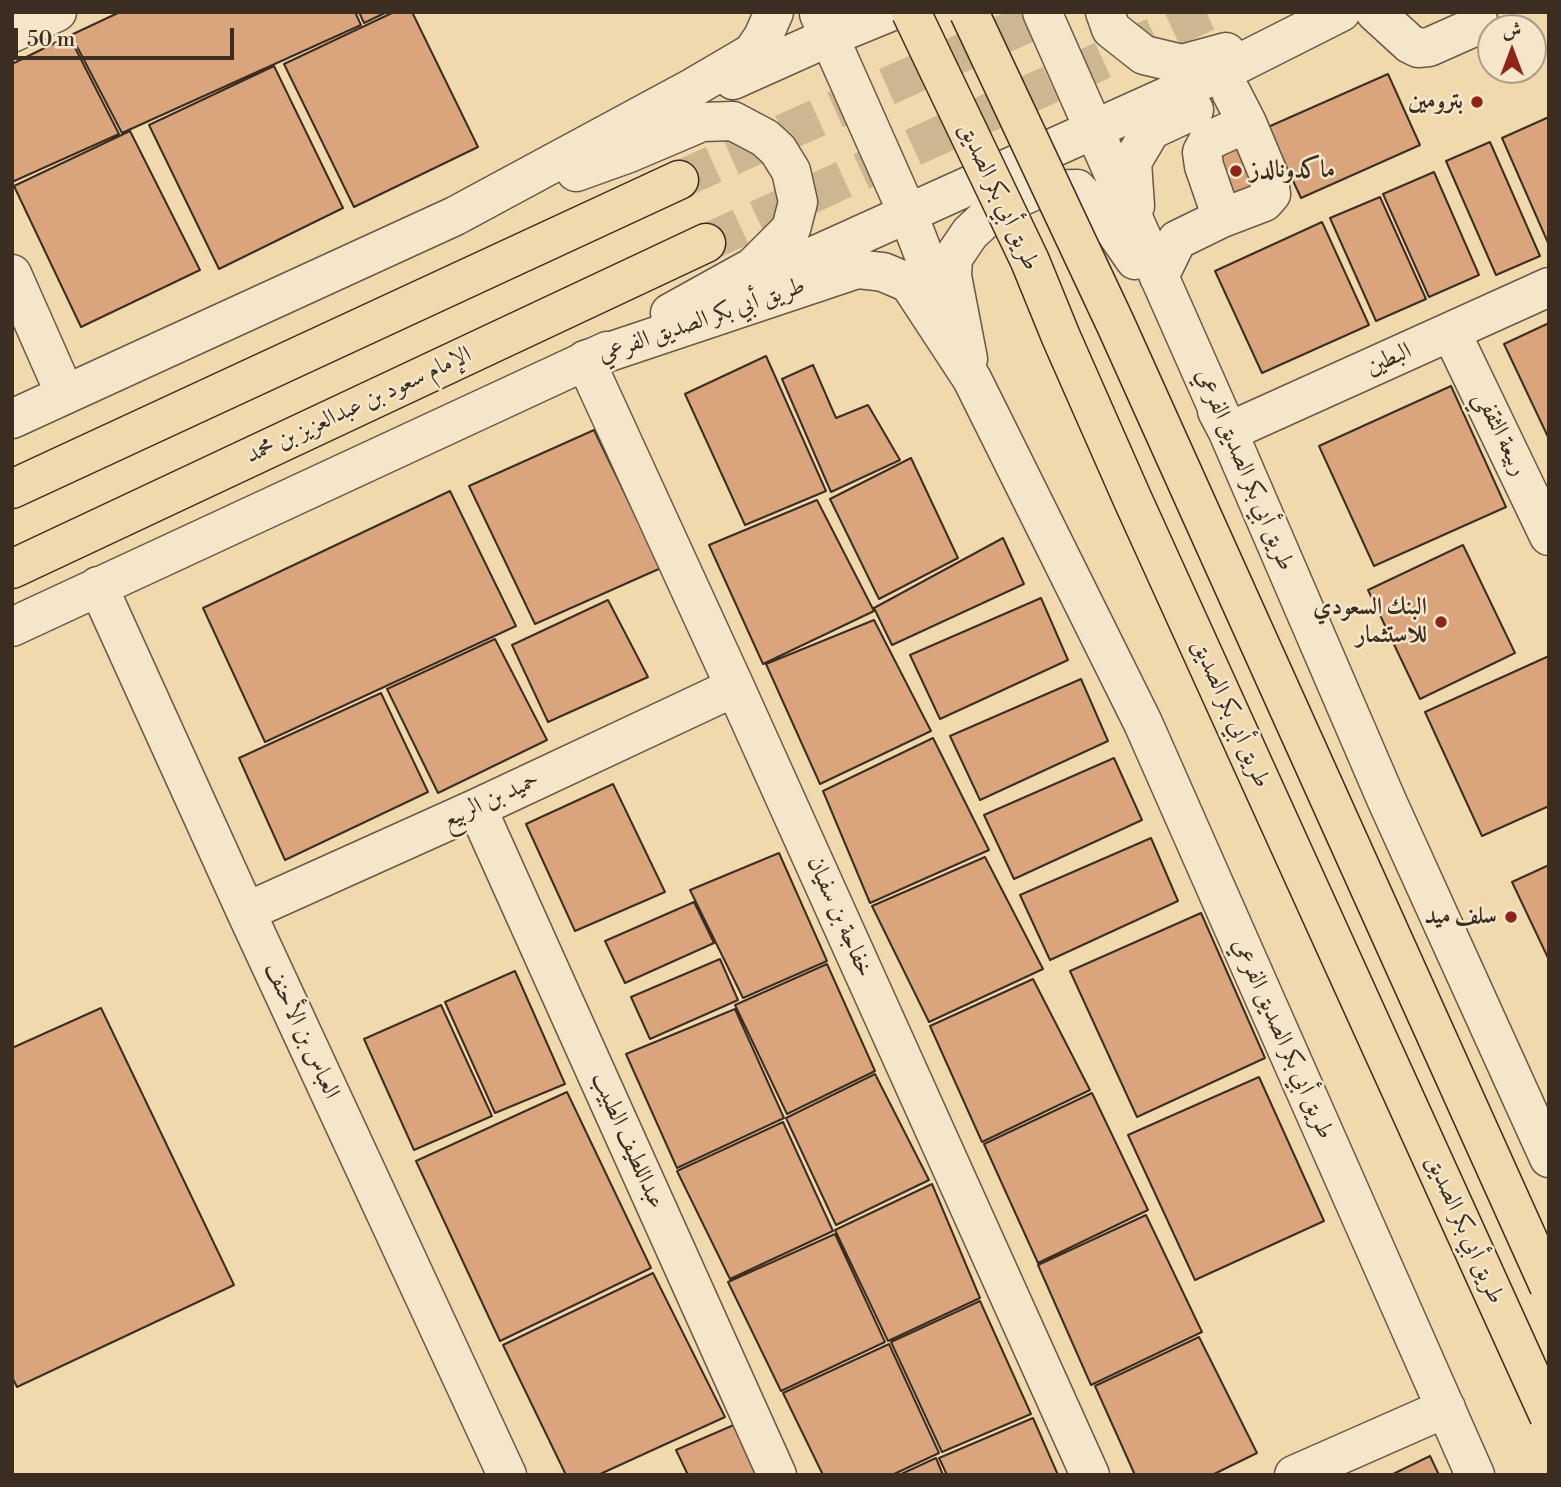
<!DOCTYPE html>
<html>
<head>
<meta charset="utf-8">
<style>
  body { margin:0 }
  #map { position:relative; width:1561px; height:1487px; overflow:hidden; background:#f0d9ad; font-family:"Libre Bodoni",Amiri,serif }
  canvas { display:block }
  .frame { position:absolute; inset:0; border:14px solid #3b2d22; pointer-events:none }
  .north { position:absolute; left:1477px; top:14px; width:70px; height:70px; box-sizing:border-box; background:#f5e6ca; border:2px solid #ab9c87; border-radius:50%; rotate:0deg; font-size:19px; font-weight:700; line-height:28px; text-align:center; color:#3b2d22 }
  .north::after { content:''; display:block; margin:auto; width:24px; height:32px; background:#8f2418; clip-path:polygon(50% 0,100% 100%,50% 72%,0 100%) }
  .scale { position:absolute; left:14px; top:28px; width:220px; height:32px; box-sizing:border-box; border:4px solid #3b2d22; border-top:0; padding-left:9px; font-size:21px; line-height:24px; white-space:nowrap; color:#3b2d22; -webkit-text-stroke:5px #f5e6ca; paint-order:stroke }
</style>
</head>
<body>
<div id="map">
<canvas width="1561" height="1487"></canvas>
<div class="frame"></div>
<div class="north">ش</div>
<div class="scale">50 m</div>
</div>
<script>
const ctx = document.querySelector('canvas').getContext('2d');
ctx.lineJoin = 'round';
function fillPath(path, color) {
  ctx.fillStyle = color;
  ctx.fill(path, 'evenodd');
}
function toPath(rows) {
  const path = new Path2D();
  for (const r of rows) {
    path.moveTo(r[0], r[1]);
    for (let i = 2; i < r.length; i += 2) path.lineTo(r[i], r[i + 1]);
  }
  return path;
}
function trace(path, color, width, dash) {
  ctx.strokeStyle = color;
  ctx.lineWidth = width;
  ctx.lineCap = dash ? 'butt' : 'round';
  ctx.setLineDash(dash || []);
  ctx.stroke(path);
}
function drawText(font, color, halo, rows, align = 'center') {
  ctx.font = font + ' "Libre Bodoni",Amiri,serif';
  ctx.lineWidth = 5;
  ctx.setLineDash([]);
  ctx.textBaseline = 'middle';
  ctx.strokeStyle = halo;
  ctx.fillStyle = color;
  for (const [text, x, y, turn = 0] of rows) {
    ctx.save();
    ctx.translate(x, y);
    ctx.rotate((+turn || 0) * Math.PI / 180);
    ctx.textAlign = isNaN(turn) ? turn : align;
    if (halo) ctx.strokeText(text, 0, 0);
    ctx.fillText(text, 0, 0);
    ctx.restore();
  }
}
const building = toPath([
  [120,12,355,12,361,25,122,133,71,35,120,12],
  [359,12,387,12,364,23,359,12],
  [394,12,412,12,478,147,354,207,284,64,394,12],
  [69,36,119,134,12,182,12,64,69,36],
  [274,66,343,208,219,269,149,125,274,66],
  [1388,74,1420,145,1301,198,1268,127,1388,74],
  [1549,117,1549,245,1502,138,1549,117],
  [130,131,200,270,81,327,14,186,130,131],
  [1242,133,1268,192,1226,211,1207,151,1242,133],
  [1490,142,1540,256,1496,275,1446,161,1490,142],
  [1434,172,1479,275,1429,297,1383,194,1434,172],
  [1380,197,1426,299,1376,321,1330,218,1380,197],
  [1322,222,1369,325,1262,373,1215,271,1322,222],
  [1549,323,1549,439,1504,344,1549,323],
  [766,356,826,491,745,525,685,394,766,356],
  [813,365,836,418,868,405,900,460,831,492,782,379,813,365],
  [1451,386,1506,507,1374,566,1319,446,1451,386],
  [594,430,661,568,535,624,469,486,594,430],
  [911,458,958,558,879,599,830,499,911,458],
  [450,491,516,626,265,742,203,608,450,491],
  [817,500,874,611,763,664,709,545,817,500],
  [1003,538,1024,584,892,645,874,608,1003,538],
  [1463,545,1515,653,1420,699,1368,590,1463,545],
  [1041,598,1068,660,940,719,910,655,1041,598],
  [608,600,648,677,548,722,512,645,608,600],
  [874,620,931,731,820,784,766,664,874,620],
  [495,639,547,740,438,793,387,689,495,639],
  [1549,656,1549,806,1482,836,1425,712,1549,656],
  [1081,679,1108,741,980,800,950,736,1081,679],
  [381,693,428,792,285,860,239,758,381,693],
  [933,738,989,850,870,903,823,791,933,738],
  [1114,758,1142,820,1014,879,984,815,1114,758],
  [613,784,665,892,575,931,526,824,613,784],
  [1151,838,1178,901,1050,960,1020,895,1151,838],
  [779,853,827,961,743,998,690,890,779,853],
  [985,857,1043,969,929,1022,872,906,985,857],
  [1549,865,1549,960,1512,882,1549,865],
  [694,902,714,943,625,983,605,941,694,902],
  [1201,913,1265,1058,1137,1117,1070,971,1201,913],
  [720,959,738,1000,650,1039,631,997,720,959],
  [827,964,875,1071,787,1114,735,1005,827,964],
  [515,971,565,1084,495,1113,445,1002,515,971],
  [1033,979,1090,1090,982,1142,930,1026,1033,979],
  [441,1005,492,1116,414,1150,364,1039,441,1005],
  [101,1008,234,1285,17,1387,12,1377,12,1048,101,1008],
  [735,1009,784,1118,677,1168,626,1054,735,1009],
  [875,1074,929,1180,836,1225,786,1118,875,1074],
  [1259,1077,1324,1221,1195,1280,1128,1135,1259,1077],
  [567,1092,651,1268,500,1341,416,1161,567,1092],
  [1092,1093,1148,1210,1038,1263,984,1144,1092,1093],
  [783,1122,833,1231,730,1279,677,1171,783,1122],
  [932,1184,980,1298,888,1341,835,1230,932,1184],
  [1146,1215,1202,1332,1091,1385,1038,1265,1146,1215],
  [835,1234,885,1342,781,1391,728,1282,835,1234],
  [653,1273,725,1417,598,1475,566,1475,503,1345,653,1273],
  [980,1301,1031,1414,942,1452,891,1342,980,1301],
  [1199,1337,1257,1453,1212,1475,1135,1475,1095,1386,1199,1337],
  [889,1344,939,1453,892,1475,823,1475,783,1393,889,1344],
  [1033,1418,1058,1475,947,1475,939,1458,1033,1418],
  [736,1424,760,1475,688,1475,676,1450,736,1424],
  [1430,1456,1439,1475,1391,1475,1430,1456],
  [936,1458,943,1475,899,1475,936,1458]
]);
fillPath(building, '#daa57d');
trace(building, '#3b2d22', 2);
trace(toPath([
  [679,180,1053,12],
  [706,243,1207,12]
]), '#ccb791', 38, [38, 19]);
const minor = toPath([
  [1042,12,1228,432,1387,801,1549,1158],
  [1105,12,1111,29,1144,55,1182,64,1226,52],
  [1375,12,1410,44,1418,48,1429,47,1474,27,1478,21,1477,12],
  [819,14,908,214,945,310],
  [12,33,57,12],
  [733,80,829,37,890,12],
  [576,172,629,153,702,122,733,121,765,138,778,150,791,171,798,202,791,229,753,267,670,313],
  [1135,206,1132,162,1151,130,1194,110],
  [1222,218,1204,166,1202,152,1208,141,1247,123],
  [776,273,1232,67,1341,12],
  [12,274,65,394],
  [1159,277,1177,240,1222,218,1264,202,1271,194,1268,173,1247,123,1231,92],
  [1451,332,1549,536],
  [968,359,952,276,953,258,970,233,999,206,1036,190,1077,189,1110,224,1135,260],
  [585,360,857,269,883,272,909,283,972,379,1143,723,1475,1475],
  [585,360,735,687,1090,1475],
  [1217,411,1228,432,1549,287],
  [12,419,455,216,694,87,752,53,763,37,774,12],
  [98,586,246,912,507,1475],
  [12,627,607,351],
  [477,808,777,1475],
  [246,912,477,808,735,687],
  [1294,1475,1446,1408]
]);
const major = toPath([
  [12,489,679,180],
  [12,569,706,243]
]);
trace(minor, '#685845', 41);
trace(major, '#3b2d22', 41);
trace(minor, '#f5e6ca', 38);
trace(major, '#f0d9ad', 38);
const majorBridge = toPath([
  [911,12,1030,261,1061,337,1132,498,1549,1416],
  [969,12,1116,325,1549,1286]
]);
trace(majorBridge, '#3b2d22', 41, []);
trace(majorBridge, '#f0d9ad', 38);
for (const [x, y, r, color] of [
  [1477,102,7,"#8f2418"],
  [1236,171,7,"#8f2418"],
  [1441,622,7,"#8f2418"],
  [1511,917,7,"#8f2418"]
]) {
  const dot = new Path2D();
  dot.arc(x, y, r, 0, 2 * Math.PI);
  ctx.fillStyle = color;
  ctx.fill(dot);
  trace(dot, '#f5e6ca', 2.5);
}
drawText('bold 24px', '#3b2d22', '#f5e6ca', [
  ["بترومين",1463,102],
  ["ماكدونالدز",1250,171,"left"],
  ["البنك السعودي",1427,608],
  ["للاستثمار",1427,636],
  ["سلف ميد",1497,917]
], 'right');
drawText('24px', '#3b2d22', '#f5e6ca', [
  ["طريق أبي بكر الصديق",998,197,65],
  ["طريق أبي بكر الصديق الفرعي",702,321,-19],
  ["البطين",1389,360,-24],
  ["الإمام سعود بن عبدالعزيز بن محمد",359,406,-25],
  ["ربيعة الثقفي",1500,434,64],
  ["طريق أبي بكر الصديق الفرعي",1244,470,67],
  ["طريق أبي بكر الصديق",1230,714,66],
  ["حميد بن الربيع",491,801,-25],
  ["خفاجة بن سفيان",839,917,66],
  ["العباس بن الأحنف",301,1031,65],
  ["طريق أبي بكر الصديق الفرعي",1282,1039,66],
  ["عبداللطيف الطبيب",627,1141,66],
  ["طريق أبي بكر الصديق",1464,1230,66]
]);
</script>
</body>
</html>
